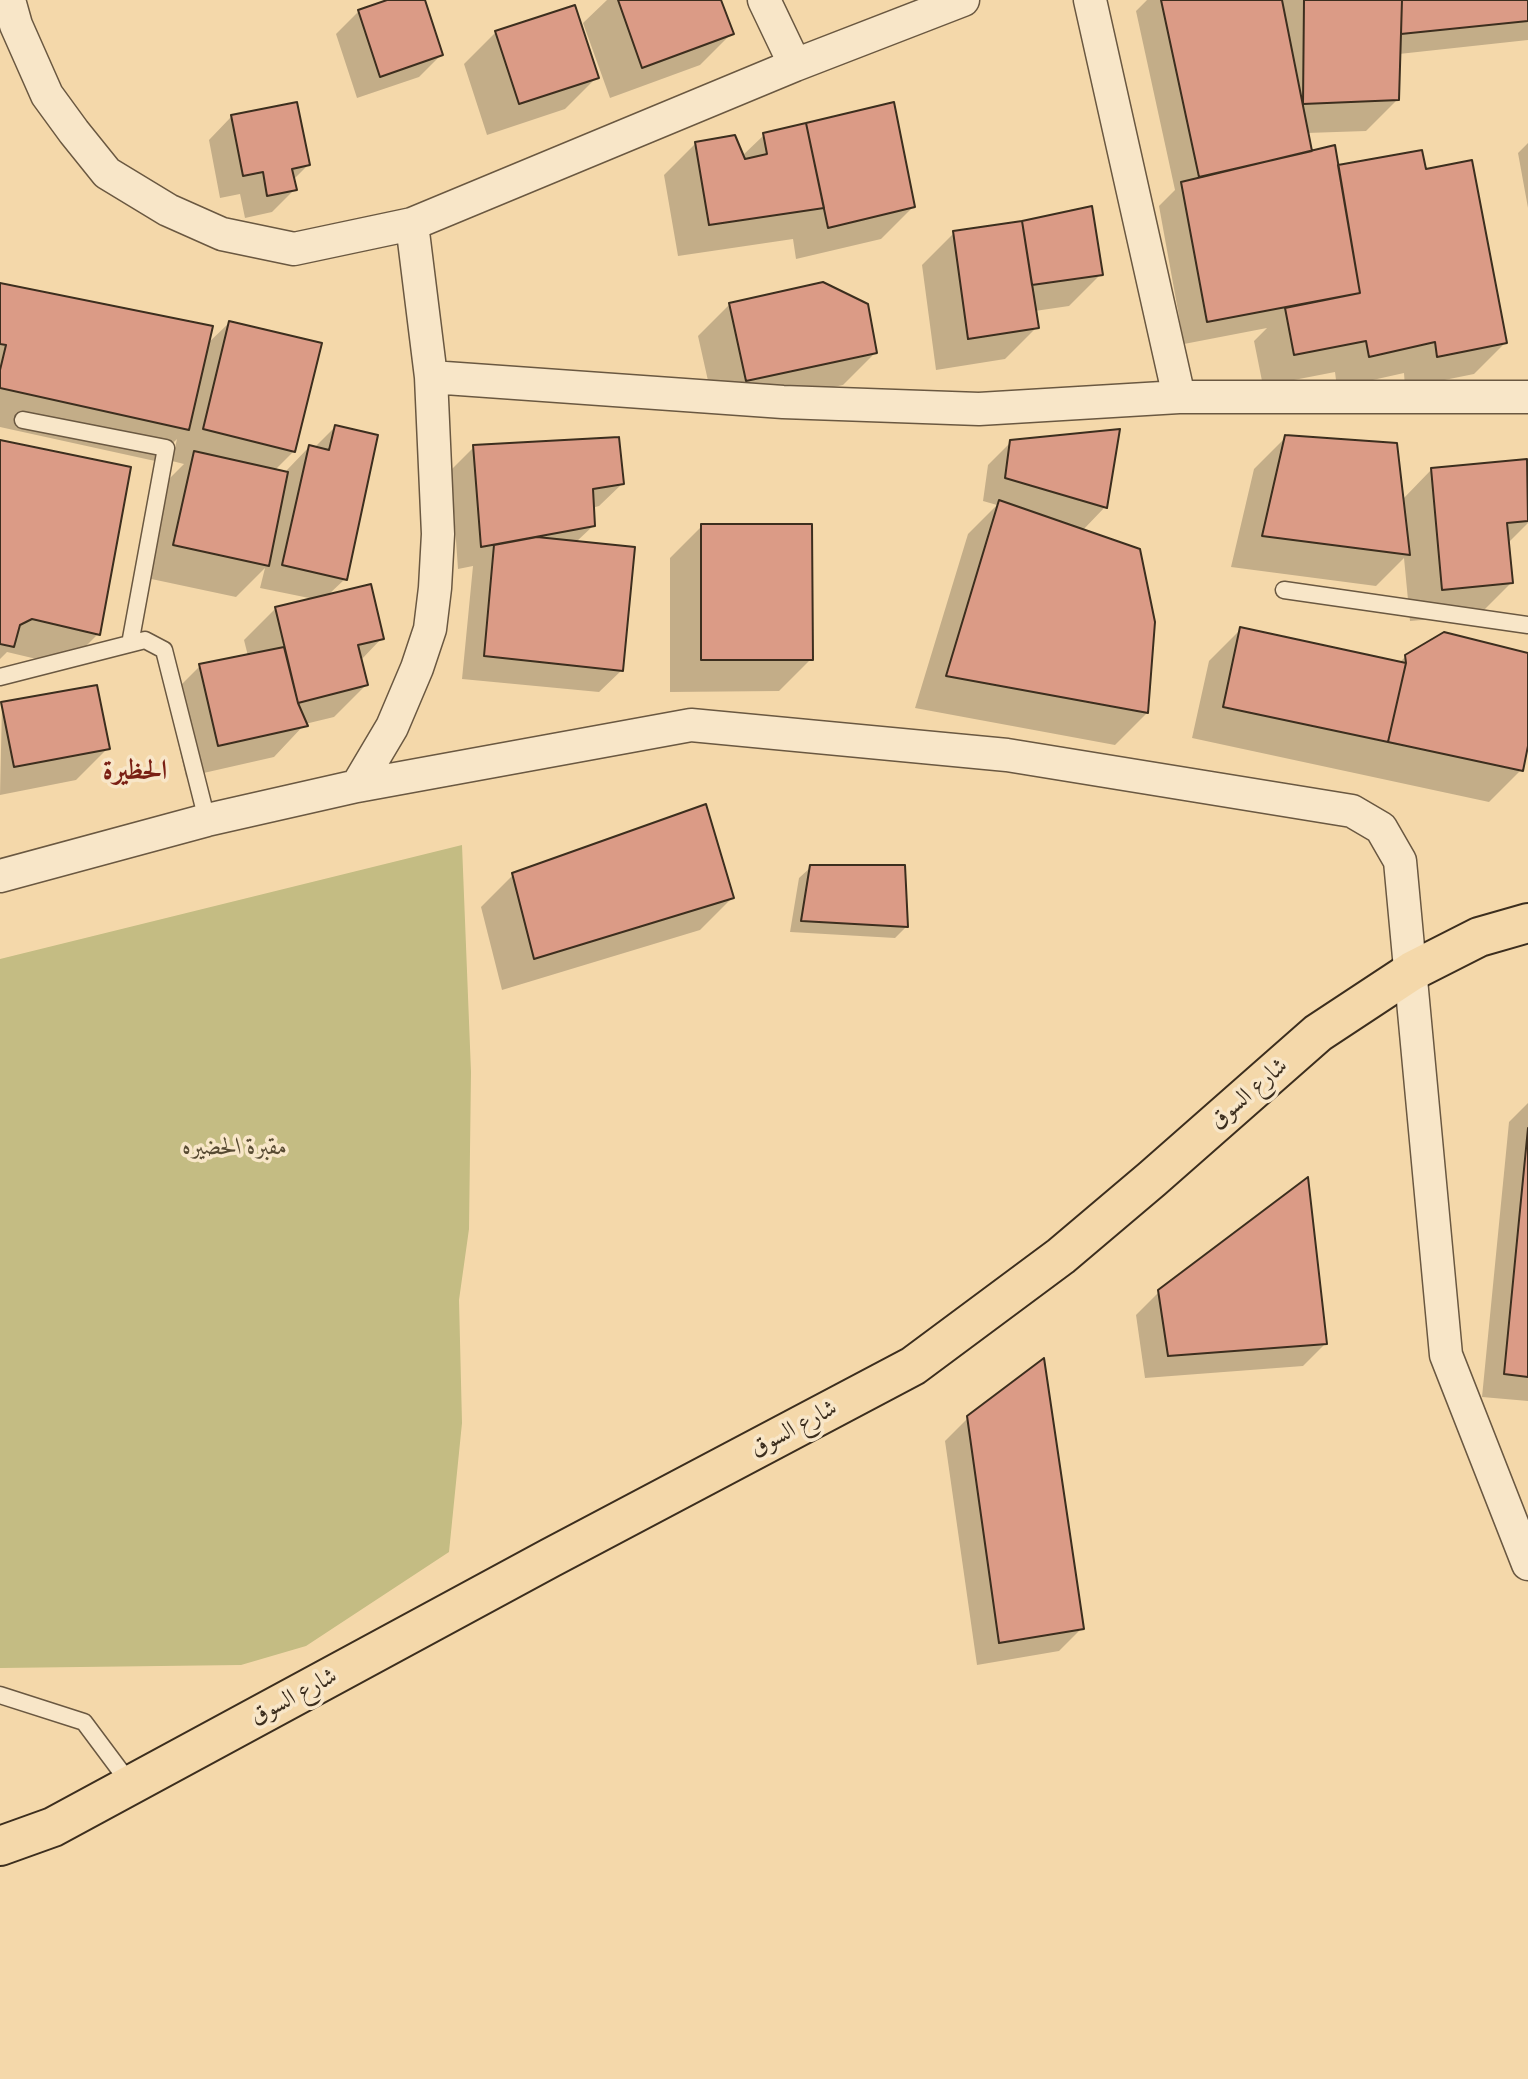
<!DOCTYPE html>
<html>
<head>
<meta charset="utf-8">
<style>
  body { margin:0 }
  canvas { display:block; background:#f4d8aa }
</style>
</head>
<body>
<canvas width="1528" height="2079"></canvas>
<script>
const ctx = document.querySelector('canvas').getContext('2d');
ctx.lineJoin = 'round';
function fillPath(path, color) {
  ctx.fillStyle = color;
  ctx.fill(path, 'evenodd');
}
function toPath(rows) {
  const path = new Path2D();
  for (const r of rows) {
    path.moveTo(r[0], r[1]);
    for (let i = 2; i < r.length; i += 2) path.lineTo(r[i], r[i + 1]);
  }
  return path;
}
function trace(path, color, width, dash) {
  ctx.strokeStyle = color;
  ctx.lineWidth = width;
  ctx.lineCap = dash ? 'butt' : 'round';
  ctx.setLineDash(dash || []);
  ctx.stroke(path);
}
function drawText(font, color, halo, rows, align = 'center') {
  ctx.font = font + ' "Gentium Book Plus",Amiri,serif';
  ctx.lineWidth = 7;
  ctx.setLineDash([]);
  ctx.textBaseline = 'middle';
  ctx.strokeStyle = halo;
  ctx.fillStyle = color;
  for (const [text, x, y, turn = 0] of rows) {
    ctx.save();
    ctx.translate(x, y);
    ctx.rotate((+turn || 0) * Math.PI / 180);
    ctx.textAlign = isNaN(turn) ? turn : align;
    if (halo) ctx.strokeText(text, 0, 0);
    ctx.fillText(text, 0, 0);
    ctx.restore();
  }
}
fillPath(toPath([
  [462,845,471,1072,469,1229,459,1300,462,1423,449,1552,306,1646,241,1665,0,1668,0,959]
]), '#c4bc83');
fillPath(toPath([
  [393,0,423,0,441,55,419,77,357,98,336,34,359,11],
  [607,0,720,0,732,33,700,65,610,98,583,23],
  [1147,0,1528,0,1528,40,1399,54,1398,99,1366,131,1307,133,1311,153,1337,167,1425,171,1506,342,1474,374,1405,388,1404,373,1337,388,1335,372,1263,386,1254,341,1267,328,1184,344,1159,206,1175,190,1136,11],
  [496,32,597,77,565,109,487,135,464,64],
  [231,117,308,165,293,180,295,189,272,212,245,218,240,194,220,198,209,140],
  [764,135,913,207,881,239,796,259,793,239,678,256,664,175,696,143,742,156],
  [1528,143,1528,208,1518,153],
  [1091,208,1101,274,1069,306,1035,311,1037,327,1005,359,936,370,922,265,954,233],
  [0,285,206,345,229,323,294,451,274,471,286,474,287,470,309,447,314,448,335,427,345,579,327,596,382,638,360,661,366,685,334,717,305,724,274,757,186,777,168,698,200,666,248,656,244,640,276,608,314,599,260,588,265,568,236,597,142,577,163,485,184,464,172,461,177,439,155,461,0,427],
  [730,304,875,353,843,385,715,412,698,336],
  [1286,437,1402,500,1431,470,1525,461,1528,523,1507,544,1511,583,1479,615,1410,621,1404,558,1376,586,1231,567,1254,469],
  [0,442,98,634,66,666,7,652,0,659],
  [1011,442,1105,507,1082,531,1147,713,1115,745,915,708,968,534,997,505,983,501,988,465],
  [474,447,622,484,599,506,592,508,593,526,576,542,622,670,599,692,462,679,473,566,458,569,451,470],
  [702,526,811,659,779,691,670,692,670,558],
  [1241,629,1399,663,1406,656,1528,654,1528,738,1521,770,1489,802,1192,738,1209,661],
  [2,704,108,748,76,780,0,795],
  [811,867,906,927,895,938,790,932,799,878],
  [513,875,732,898,700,930,502,990,481,907],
  [1528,1103,1528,1401,1482,1397,1509,1122],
  [1159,1292,1326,1343,1303,1366,1145,1378,1136,1315],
  [968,1418,1082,1628,1059,1651,977,1665,945,1441]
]), '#0003');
const building = toPath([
  [387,0,425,0,443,55,380,77,358,10,387,0],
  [618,0,721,0,734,34,642,68,618,0],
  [1161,0,1282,0,1312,151,1199,177,1161,0],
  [1304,0,1402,0,1399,100,1303,104,1304,0],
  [1402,0,1528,0,1528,21,1401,34,1402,0],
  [575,5,599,78,519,104,495,31,575,5],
  [297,102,310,165,292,169,297,190,267,196,263,172,243,176,231,115,297,102],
  [894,102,915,207,828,228,806,123,894,102],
  [806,123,824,208,709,225,695,142,735,135,745,159,767,154,763,133,806,123],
  [1335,145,1360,293,1207,322,1181,182,1335,145],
  [1422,150,1426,169,1472,160,1507,343,1437,357,1435,342,1369,357,1366,341,1294,355,1285,308,1360,293,1338,165,1422,150],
  [1092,206,1103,275,1032,285,1022,221,1092,206],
  [1022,221,1039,328,968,339,953,231,1022,221],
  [823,282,868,304,877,353,746,381,729,303,823,282],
  [0,283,213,326,189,430,0,388,0,370,6,345,0,344,0,283],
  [229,321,322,343,295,452,203,429,229,321],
  [335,425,378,435,347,580,282,565,309,445,329,450,335,425],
  [1120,429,1107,508,1005,478,1010,440,1120,429],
  [1285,435,1397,443,1410,555,1262,536,1285,435],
  [619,437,624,484,593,489,595,526,481,547,473,445,619,437],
  [0,440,131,467,100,635,32,619,20,625,14,647,0,644,0,440],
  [194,451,288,472,269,566,173,545,194,451],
  [1527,459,1528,521,1507,523,1513,583,1442,590,1431,468,1527,459],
  [999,500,1140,549,1155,622,1148,713,946,676,999,500],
  [701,524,812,524,813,660,701,660,701,524],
  [537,537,635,547,623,671,484,656,494,545,537,537],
  [371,584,384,639,358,645,368,685,298,703,275,607,371,584],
  [1240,627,1406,663,1388,742,1223,707,1240,627],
  [1444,632,1528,653,1528,746,1523,771,1388,742,1406,663,1405,655,1444,632],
  [284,647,298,703,308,726,218,746,199,664,284,647],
  [97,685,110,749,14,767,1,702,97,685],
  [706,804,734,898,534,959,512,873,706,804],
  [810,865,905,865,908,927,801,921,810,865],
  [1528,1128,1528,1377,1504,1374,1528,1128],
  [1308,1177,1327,1344,1168,1356,1158,1290,1308,1177],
  [1044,1358,1084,1629,999,1643,967,1416,1044,1358]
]);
fillPath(building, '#db9b86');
trace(building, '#3c2e1e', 2);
const service = toPath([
  [23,420,166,448,130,644],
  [1284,590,1528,625],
  [0,677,145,640,164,650,207,820],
  [0,1695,84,1722,131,1785]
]);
const minor = toPath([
  [9,0,16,25,47,95,74,132,107,173,168,210,222,234,294,249,412,224,795,65,963,0],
  [764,0,795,65],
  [1090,0,1179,397],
  [431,377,783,402,979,409,1179,397,1528,397],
  [357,786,691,725,1007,755,1352,811,1381,828,1400,861,1446,1355,1528,1564],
  [0,876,207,820,357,786,392,727,417,668,430,629,435,588,438,534,431,377,412,224]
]);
const primary = toPath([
  [0,1846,53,1827,550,1558,913,1366,1061,1256,1152,1179,1318,1033,1412,971,1479,937,1528,923]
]);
trace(service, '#6a5841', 19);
trace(minor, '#6a5841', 35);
trace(primary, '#3c2e1e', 42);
trace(service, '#f8e6c8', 16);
trace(minor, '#f8e6c8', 32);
trace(primary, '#f4d8aa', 38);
drawText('24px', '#3c2e1e', '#f8e6c8', [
  ["شارع السوق",1249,1094,-41],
  ["شارع السوق",794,1429,-28],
  ["شارع السوق",294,1697,-28]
]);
drawText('italic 24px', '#574a32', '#f8e6c8', [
  ["مقبرة الحضيره",235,1148]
]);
drawText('bold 28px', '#7a1f14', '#f8e6c8', [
  ["الحظيرة",135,772]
]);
</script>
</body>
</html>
